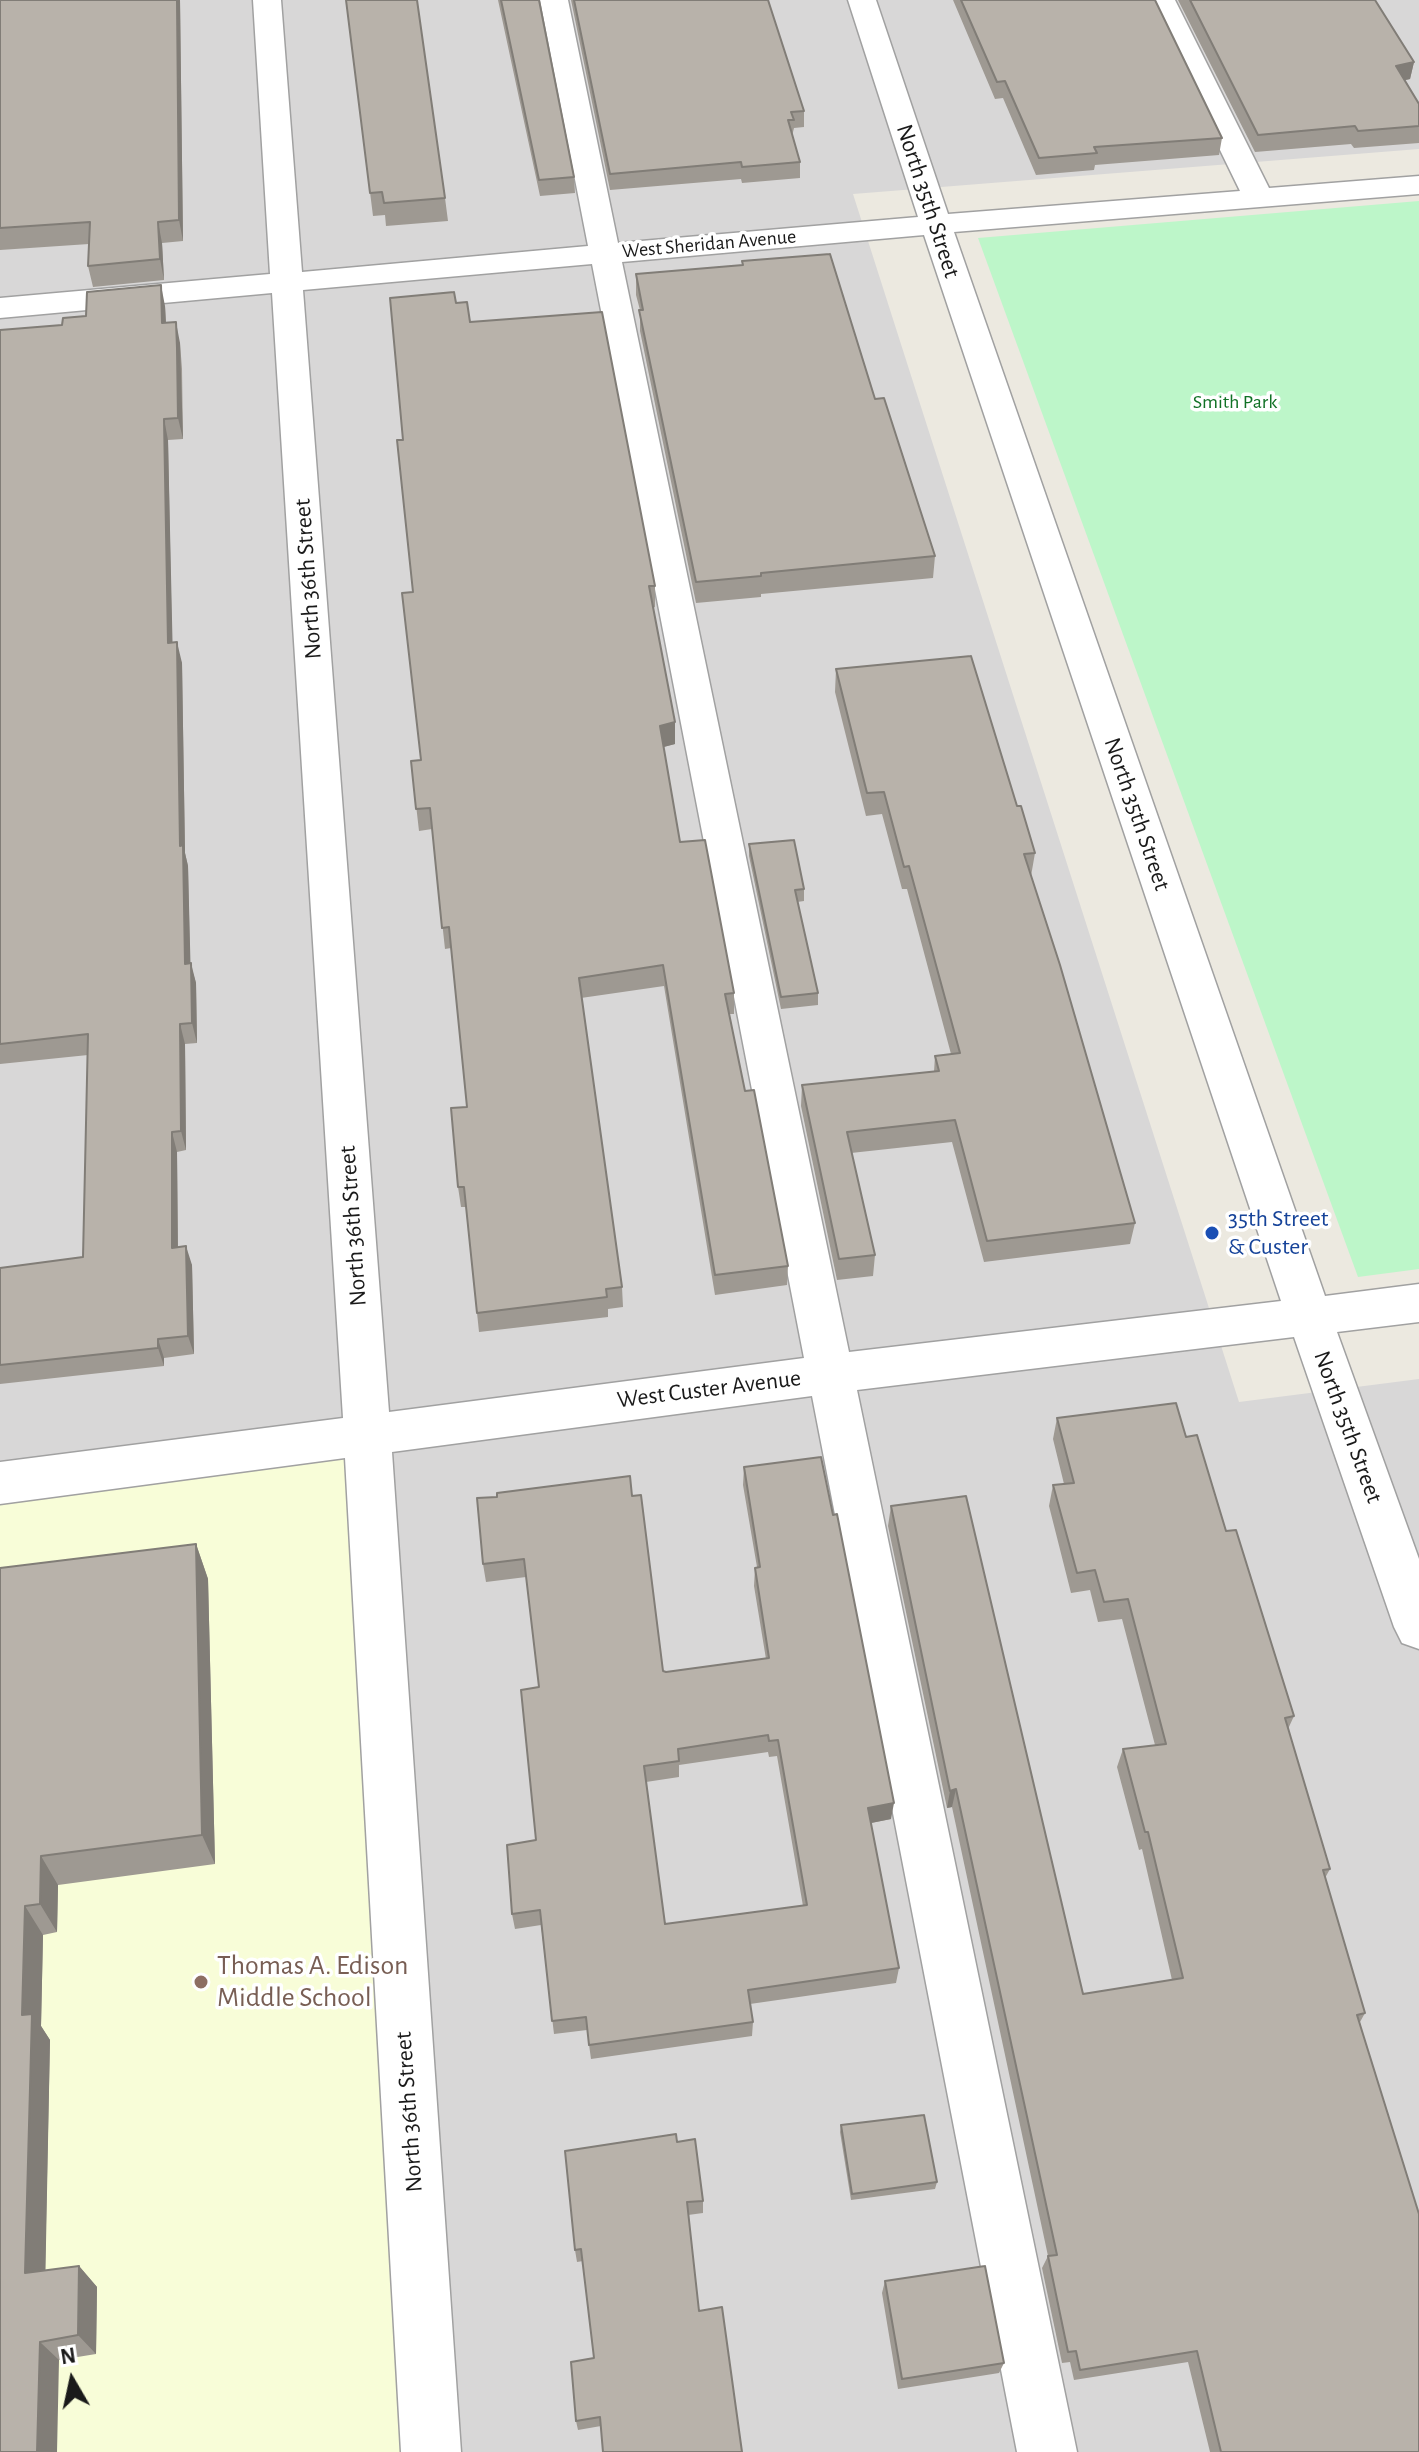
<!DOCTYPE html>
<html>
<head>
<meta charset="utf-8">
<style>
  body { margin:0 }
  #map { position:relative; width:1419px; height:2452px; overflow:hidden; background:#ece9e0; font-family:"Alegreya Sans",sans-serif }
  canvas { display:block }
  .north { position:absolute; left:32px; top:2340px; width:80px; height:80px; -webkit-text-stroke:6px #fff; paint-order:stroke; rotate:351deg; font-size:22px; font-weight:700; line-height:32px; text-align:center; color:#1a1a1a }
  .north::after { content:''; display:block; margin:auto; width:28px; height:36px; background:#1a1a1a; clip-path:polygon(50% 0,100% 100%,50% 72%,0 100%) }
</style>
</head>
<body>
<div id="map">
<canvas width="1419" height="2452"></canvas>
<div class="north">N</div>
</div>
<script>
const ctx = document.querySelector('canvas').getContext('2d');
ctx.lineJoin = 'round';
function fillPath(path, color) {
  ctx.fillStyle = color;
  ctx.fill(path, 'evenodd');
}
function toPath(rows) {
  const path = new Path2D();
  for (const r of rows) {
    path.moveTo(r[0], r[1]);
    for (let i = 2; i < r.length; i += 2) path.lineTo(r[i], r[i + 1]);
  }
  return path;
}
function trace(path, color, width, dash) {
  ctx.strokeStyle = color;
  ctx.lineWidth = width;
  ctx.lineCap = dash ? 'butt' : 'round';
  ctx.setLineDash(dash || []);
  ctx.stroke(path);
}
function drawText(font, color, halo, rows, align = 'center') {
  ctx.font = font + ' "Alegreya Sans",sans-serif';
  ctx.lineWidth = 7;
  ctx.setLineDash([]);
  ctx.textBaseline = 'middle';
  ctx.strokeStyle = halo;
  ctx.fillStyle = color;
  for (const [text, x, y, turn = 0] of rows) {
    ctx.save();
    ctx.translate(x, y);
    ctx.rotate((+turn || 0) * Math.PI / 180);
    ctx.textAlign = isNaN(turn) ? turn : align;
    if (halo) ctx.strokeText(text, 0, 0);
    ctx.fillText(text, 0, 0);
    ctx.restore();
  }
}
fillPath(toPath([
  [0,0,1419,0,1419,149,853,194,1239,1402,1419,1379,1419,2452,431,2452,0,1483]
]), '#d8d7d7');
fillPath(toPath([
  [367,1433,431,2452,0,2452,0,1483]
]), '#f8fdd8');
fillPath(toPath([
  [1419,201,1419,1269,1358,1277,978,238]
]), '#bdf6c9');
const minor = toPath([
  [253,0,281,0,302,272,588,246,540,0,568,0,618,243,918,217,848,0,876,0,948,214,1240,191,1147,0,1175,0,1269,188,1419,176,1419,194,954,232,1325,1296,1419,1284,1419,1322,1337,1332,1419,1559,1419,1649,1402,1643,1394,1627,1294,1337,857,1390,1077,2452,1017,2452,812,1396,392,1452,461,2452,401,2452,345,1458,0,1504,0,1462,343,1418,272,293,0,318,0,298,270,274,253,0],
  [924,235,1281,1301,849,1352,622,262,924,235],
  [592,264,804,1358,389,1412,303,290,592,264]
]);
trace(minor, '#a1a1a1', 3);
fillPath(minor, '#fff');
fillPath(toPath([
  [0,0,180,0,183,241,162,243,164,280,93,287,88,266,89,244,0,250],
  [346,0,445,198,448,221,386,226,385,215,373,216],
  [498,0,539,0,574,177,575,193,540,196],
  [571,0,768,0,804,111,804,127,794,128,792,136,800,162,800,178,742,183,741,179,610,190],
  [953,0,1155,0,1222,138,1219,155,1095,165,1094,170,1036,175,1003,98,995,99],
  [1178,0,1375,0,1414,62,1410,79,1405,80,1419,104,1419,143,1354,148,1351,144,1255,152],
  [742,261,875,399,935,556,933,578,761,594,761,597,696,603,640,331,640,310,636,295,636,274,742,265],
  [456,303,655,586,655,607,653,608,675,722,675,744,663,747,680,842,734,993,734,1014,729,1014,745,1091,788,1266,787,1285,715,1295,664,986,581,998,622,1287,623,1307,608,1309,608,1317,479,1332,466,1207,461,1207,458,1187,467,1107,451,948,445,949,432,829,419,831,411,761,421,760,413,592,403,440],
  [165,306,166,323,180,343,182,369,183,439,168,440,172,643,182,663,185,853,188,866,190,963,196,983,197,1043,185,1044,186,1150,177,1152,178,1247,192,1265,194,1354,164,1358,164,1366,0,1384,0,1268,83,1257,88,1055,0,1064,0,330,62,325,86,316],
  [836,669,1017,806,1035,853,1031,876,1135,1223,1130,1244,984,1262,952,1142,851,1153,875,1255,873,1276,837,1280,801,1106,802,1085,934,1072,935,1056,951,1054,907,889,902,889,882,814,866,816,835,692],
  [749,844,804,889,804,901,797,902,818,993,818,1005,781,1009,749,856],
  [1057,1418,1186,1437,1226,1531,1294,1716,1288,1729,1330,1869,1325,1878,1365,2013,1360,2022,1419,2452,1210,2452,1188,2362,1074,2380,1070,2362,1062,2363,1042,2268,1048,2256,952,1807,947,1808,888,1526,891,1506,1083,1994,1172,1980,1142,1849,1139,1850,1117,1767,1123,1749,1155,1745,1122,1619,1098,1622,1090,1590,1071,1593,1049,1506,1053,1485,1064,1484,1053,1439],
  [744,1467,891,1819,871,1823,899,1968,896,1983,750,2004,753,2022,752,2036,591,2059,587,2030,554,2034,541,1925,515,1929,512,1914,536,1840,539,1687,526,1577,486,1582,483,1564,632,1496,663,1671,666,1672,766,1659,754,1586,755,1568,757,1567,743,1485],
  [768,1752,769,1757,777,1756,803,1906,665,1924,646,1782,679,1777,679,1765],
  [196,1544,208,1579,215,1864,58,1885,57,1932,43,1935,41,2026,50,2040,45,2271,79,2266,97,2287,96,2354,59,2360,0,2452,0,1568],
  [841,2125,937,2182,935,2189,851,2200,840,2132],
  [677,2142,703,2201,703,2213,688,2215,601,2426,578,2430,576,2421,594,2358,583,2261,577,2262,575,2250],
  [885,2281,1004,2363,999,2373,898,2389,882,2293]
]), '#9e9992');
fillPath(toPath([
  [177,0,180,0,183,241,179,220],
  [1414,62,1410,79,1392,83,1396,66],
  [158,222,162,243,164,280,160,259],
  [161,285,165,306,167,344,162,323],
  [176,322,180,343,183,439,178,418],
  [164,419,168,440,173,664,168,643],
  [177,642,182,663,185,853,188,866,191,984,185,964,180,846],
  [675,722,675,744,660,748,660,726],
  [191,963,196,983,197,1043,192,1023],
  [180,1024,185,1044,186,1150,181,1131],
  [172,1132,177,1152,178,1266,172,1248],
  [186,1246,192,1265,194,1354,188,1336],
  [158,1339,164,1358,164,1366,158,1348],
  [196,1544,208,1579,215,1864,202,1835],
  [956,1789,952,1807,947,1808,950,1791],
  [894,1803,891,1819,866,1824,868,1808],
  [41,1856,58,1885,57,1932,40,1904],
  [25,1906,43,1935,41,2026,50,2040,45,2294,25,2273,22,2015],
  [79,2266,97,2287,96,2354,78,2335],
  [40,2342,59,2360,57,2452,37,2452]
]), '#817d77');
const building = toPath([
  [0,0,177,0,179,220,158,222,160,259,88,266,90,222,0,228,0,0],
  [346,0,417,0,445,198,384,203,382,192,370,193,346,0],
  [501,0,539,0,574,177,539,180,501,0],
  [574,0,768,0,804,111,791,112,794,120,788,120,800,162,742,167,741,162,610,174,574,0],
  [961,0,1155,0,1222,138,1094,147,1097,153,1039,158,1005,81,997,82,961,0],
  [1190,0,1375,0,1414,62,1396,66,1419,104,1419,126,1358,131,1355,126,1258,135,1190,0],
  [830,254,875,399,884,398,935,556,761,573,761,576,696,582,639,310,643,310,642,305,636,274,743,265,742,261,830,254],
  [161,285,162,323,176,322,177,348,178,418,164,419,168,643,177,642,180,846,183,845,185,964,191,963,192,1023,180,1024,181,1131,172,1132,172,1248,186,1246,188,1336,158,1339,158,1348,0,1365,0,1268,83,1257,88,1034,0,1044,0,330,62,325,63,318,86,316,87,292,161,285],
  [454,292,456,303,467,302,470,322,602,312,655,586,649,586,675,722,660,726,680,842,705,840,734,993,725,994,745,1091,754,1090,788,1266,715,1275,663,965,579,978,622,1287,606,1289,607,1297,477,1313,464,1187,458,1187,451,1108,467,1107,449,927,442,928,430,808,416,809,411,761,421,760,402,593,413,592,397,440,403,440,390,298,454,292],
  [971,656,1017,806,1021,806,1035,853,1024,854,1060,965,1135,1223,987,1241,955,1120,847,1132,875,1255,839,1259,802,1085,939,1071,935,1056,960,1053,909,866,904,867,884,792,867,793,836,669,971,656],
  [794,840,804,889,795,890,818,993,781,997,749,844,794,840],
  [1176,1403,1186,1437,1197,1435,1226,1531,1236,1530,1294,1716,1285,1718,1330,1869,1323,1870,1365,2013,1357,2015,1419,2214,1419,2452,1221,2452,1197,2351,1080,2370,1076,2351,1068,2352,1048,2256,1057,2255,956,1789,950,1791,891,1506,966,1496,1083,1994,1183,1978,1148,1832,1145,1832,1123,1749,1166,1744,1128,1599,1104,1602,1095,1570,1077,1573,1053,1485,1074,1483,1057,1418,1176,1403],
  [821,1457,833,1515,837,1514,894,1803,868,1808,899,1968,748,1990,753,2022,589,2045,586,2017,552,2021,540,1910,512,1914,507,1845,536,1840,521,1690,539,1687,524,1559,483,1564,477,1498,497,1497,497,1493,630,1476,632,1496,641,1495,663,1671,666,1672,769,1658,755,1568,760,1567,744,1467,821,1457],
  [768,1735,769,1741,778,1740,807,1905,665,1924,644,1766,679,1761,678,1749,768,1735],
  [196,1544,202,1835,41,1856,40,1904,25,1906,22,2015,32,2014,25,2273,79,2266,78,2335,40,2342,37,2452,0,2452,0,1568,196,1544],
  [924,2115,937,2182,852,2194,841,2125,924,2115],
  [676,2134,677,2142,695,2139,703,2201,687,2202,699,2311,722,2307,742,2452,603,2452,600,2417,576,2421,571,2362,594,2358,581,2249,575,2250,565,2151,676,2134],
  [985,2266,1004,2363,902,2379,885,2281,985,2266]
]);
fillPath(building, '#b8b2aa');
trace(building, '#817d77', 2);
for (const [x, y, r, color] of [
  [1212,1233,8,"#1a4fb4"],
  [201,1982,8,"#8d6e63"]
]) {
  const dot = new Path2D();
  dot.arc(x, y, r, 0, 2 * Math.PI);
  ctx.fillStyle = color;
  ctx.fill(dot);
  trace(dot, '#fff', 3);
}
drawText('20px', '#1a1a1a', '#fff', [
  ["West Sheridan Avenue",709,244,-5]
]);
drawText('20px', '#107125', '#fff', [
  ["Smith Park",1235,402]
]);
drawText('24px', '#1a1a1a', '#fff', [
  ["North 35th Street",928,201,72],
  ["North 36th Street",308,579,-94],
  ["North 35th Street",1137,814,71],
  ["North 36th Street",353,1226,-94],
  ["West Custer Avenue",709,1389,-7],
  ["North 35th Street",1348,1427,70],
  ["North 36th Street",409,2112,-94]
]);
drawText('24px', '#164399', '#fff', [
  ["35th Street",1228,1219],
  ["& Custer",1228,1247]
], 'left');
drawText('28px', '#785e54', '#fff', [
  ["Thomas A. Edison",217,1966],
  ["Middle School",217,1998]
], 'left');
</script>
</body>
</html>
